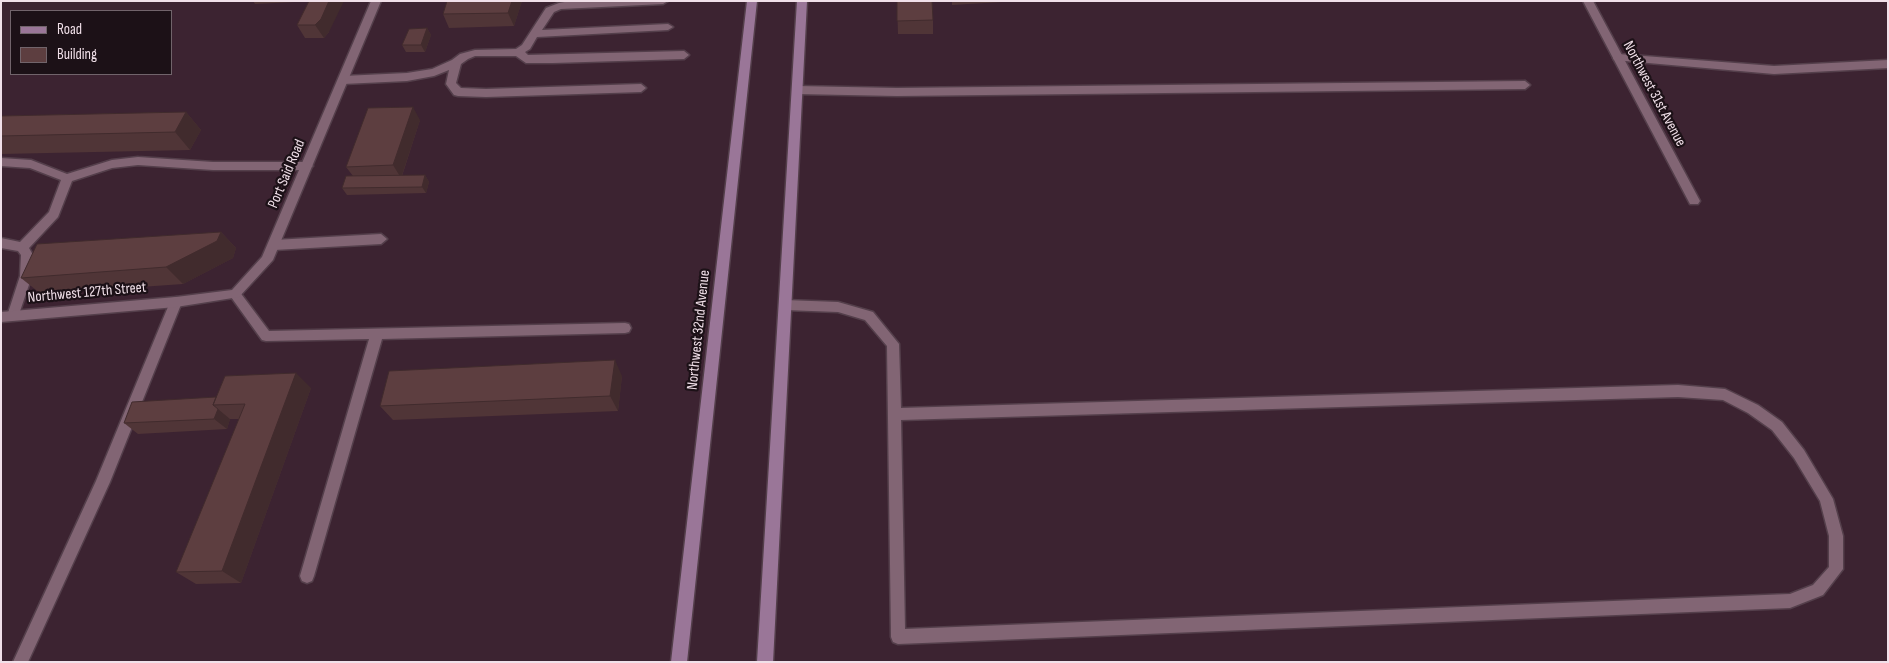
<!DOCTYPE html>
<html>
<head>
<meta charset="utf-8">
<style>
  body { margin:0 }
  #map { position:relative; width:1889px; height:663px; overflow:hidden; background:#3c2331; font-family:"Sofia Sans Condensed",sans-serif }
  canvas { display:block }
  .frame { position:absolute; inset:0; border:2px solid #f1e0e9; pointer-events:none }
  .legend { position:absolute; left:10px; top:10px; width:162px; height:65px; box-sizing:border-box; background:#1c1117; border:1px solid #71646b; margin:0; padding:6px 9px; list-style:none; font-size:15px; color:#f1e0e9 }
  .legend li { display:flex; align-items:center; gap:10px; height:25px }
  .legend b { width:25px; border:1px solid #71646b }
</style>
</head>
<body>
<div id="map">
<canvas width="1889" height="663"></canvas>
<div class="frame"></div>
<ul class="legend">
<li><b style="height:6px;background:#9a7698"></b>Road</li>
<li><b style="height:14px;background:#5d3e40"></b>Building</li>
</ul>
</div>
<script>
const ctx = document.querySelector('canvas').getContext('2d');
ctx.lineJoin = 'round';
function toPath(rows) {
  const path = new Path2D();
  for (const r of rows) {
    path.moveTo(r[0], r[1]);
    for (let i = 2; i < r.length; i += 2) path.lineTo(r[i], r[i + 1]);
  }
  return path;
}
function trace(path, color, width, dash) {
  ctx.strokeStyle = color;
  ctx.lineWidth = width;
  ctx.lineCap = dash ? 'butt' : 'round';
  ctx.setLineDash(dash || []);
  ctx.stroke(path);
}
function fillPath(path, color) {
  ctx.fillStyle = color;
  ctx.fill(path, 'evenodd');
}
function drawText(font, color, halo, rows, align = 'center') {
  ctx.font = font + ' "Sofia Sans Condensed",sans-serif';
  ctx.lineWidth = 4.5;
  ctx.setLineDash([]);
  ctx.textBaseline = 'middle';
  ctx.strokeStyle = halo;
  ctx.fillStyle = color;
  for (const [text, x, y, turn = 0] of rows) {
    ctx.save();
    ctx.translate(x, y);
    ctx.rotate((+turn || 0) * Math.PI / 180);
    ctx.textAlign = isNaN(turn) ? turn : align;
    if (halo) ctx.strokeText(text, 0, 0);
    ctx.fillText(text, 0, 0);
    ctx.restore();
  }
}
const lane = toPath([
  [570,1,668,1,663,4,561,9,554,12,542,30,668,24,673,27,668,30,537,37,530,49,525,52,528,55,684,51,689,55,684,59,553,63,526,63,516,56,475,56,468,59,461,64,456,83,461,88,486,89,641,84,646,88,641,92,486,97,458,96,454,95,446,84,449,70,434,76,407,81,343,84,338,80,343,76,407,73,432,69,452,60,460,54,475,50,516,49,522,45,546,8,559,3,570,1],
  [1618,54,1774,66,1888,60,1888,68,1774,74,1614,60,1613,58,1618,54],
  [1525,81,1530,85,1525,89,897,96,797,94,792,90,797,86,897,88,1525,81],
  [138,157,213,162,307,162,313,166,307,170,213,170,138,165,112,168,72,181,58,217,29,248,33,255,32,276,17,320,9,320,7,316,20,276,21,255,18,251,1,248,1,238,20,242,49,212,61,180,30,168,1,166,1,158,31,160,67,174,112,160,138,157],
  [381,234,387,239,381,244,274,250,270,248,268,245,270,242,274,240,381,234],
  [235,289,239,291,269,331,625,323,629,324,631,328,629,332,625,333,382,339,314,576,312,581,307,583,302,581,300,576,369,339,266,341,262,340,231,297,229,294,231,291,235,289],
  [176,297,180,298,182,302,110,482,28,662,13,662,96,481,170,302,172,298,176,297],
  [785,300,838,302,873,312,899,344,901,408,1678,385,1725,389,1758,405,1782,422,1804,450,1833,499,1843,536,1843,569,1823,595,1790,608,898,644,893,642,891,637,887,346,865,320,838,312,785,310,781,309,779,305,781,301,785,300],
  [1678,397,1723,400,1748,413,1772,430,1794,458,1820,501,1829,536,1829,567,1813,585,1790,594,905,629,901,420,1678,397]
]);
const street = toPath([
  [371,1,381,1,273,260,239,297,176,307,1,322,1,312,176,297,232,290,262,257,371,1],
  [1583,1,1593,1,1700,201,1698,204,1690,204,1583,1]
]);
const secondary = toPath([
  [747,1,757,1,687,662,671,662,747,1],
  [797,1,807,1,773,662,757,662,797,1]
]);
trace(lane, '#543f4b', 3);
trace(street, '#543f4b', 3);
trace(secondary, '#543f4b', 3);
fillPath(lane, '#826574');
fillPath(street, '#826574');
fillPath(secondary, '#9a7698');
fillPath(toPath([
  [253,1,296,1,295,2,255,4],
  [309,1,329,32,324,38,305,38,297,25],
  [522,1,514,26,449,28,443,14],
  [897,1,933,20,933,34,898,34],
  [952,1,1020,1,952,5],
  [427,28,431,35,425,52,406,52,402,45],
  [186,112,201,130,190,150,1,154,1,116],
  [420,120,402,176,425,175,429,182,426,193,347,195,342,188,353,176,346,167],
  [221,232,236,248,233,258,183,284,41,294,21,278],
  [622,376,618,411,393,420,380,406],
  [311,388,241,583,196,584,176,572,239,419,230,419,227,429,138,434,124,423,216,397]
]), '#503537');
fillPath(toPath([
  [329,1,344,1,329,32,324,38,315,25],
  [512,1,522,1,514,26,508,13],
  [427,28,431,35,425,52,421,45],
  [413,107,420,120,401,178,393,165],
  [186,112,201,130,190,150,175,132],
  [425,175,429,182,426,193,422,187],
  [221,232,236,248,233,258,183,284,166,267],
  [615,360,622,376,618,411,610,396],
  [296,373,311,388,241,583,222,571],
  [218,409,230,419,227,429,214,419]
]), '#412b2d');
const building = toPath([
  [309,1,329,1,321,19,315,25,297,25,309,1],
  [447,1,512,1,508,13,443,14,447,1],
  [897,1,932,1,933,20,897,21,897,1],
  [427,28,421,45,402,45,409,29,427,28],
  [413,107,393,165,346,167,368,108,413,107],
  [186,112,175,132,1,136,1,116,186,112],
  [425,175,422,187,342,188,346,176,425,175],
  [221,232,217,241,166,267,21,278,37,244,221,232],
  [615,360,610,396,380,406,389,371,615,360],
  [296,373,222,571,176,572,245,404,213,405,225,376,296,373],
  [216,397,213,405,218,409,214,419,124,423,132,402,216,397]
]);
fillPath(building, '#5d3e40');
trace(building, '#412b2d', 1);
drawText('15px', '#f1e0e9', '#1c1117', [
  ["Northwest 31st Avenue",1654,94,62],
  ["Port Said Road",287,174,-67],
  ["Northwest 127th Street",87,293,-5],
  ["Northwest 32nd Avenue",699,330,-84]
]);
</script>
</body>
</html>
